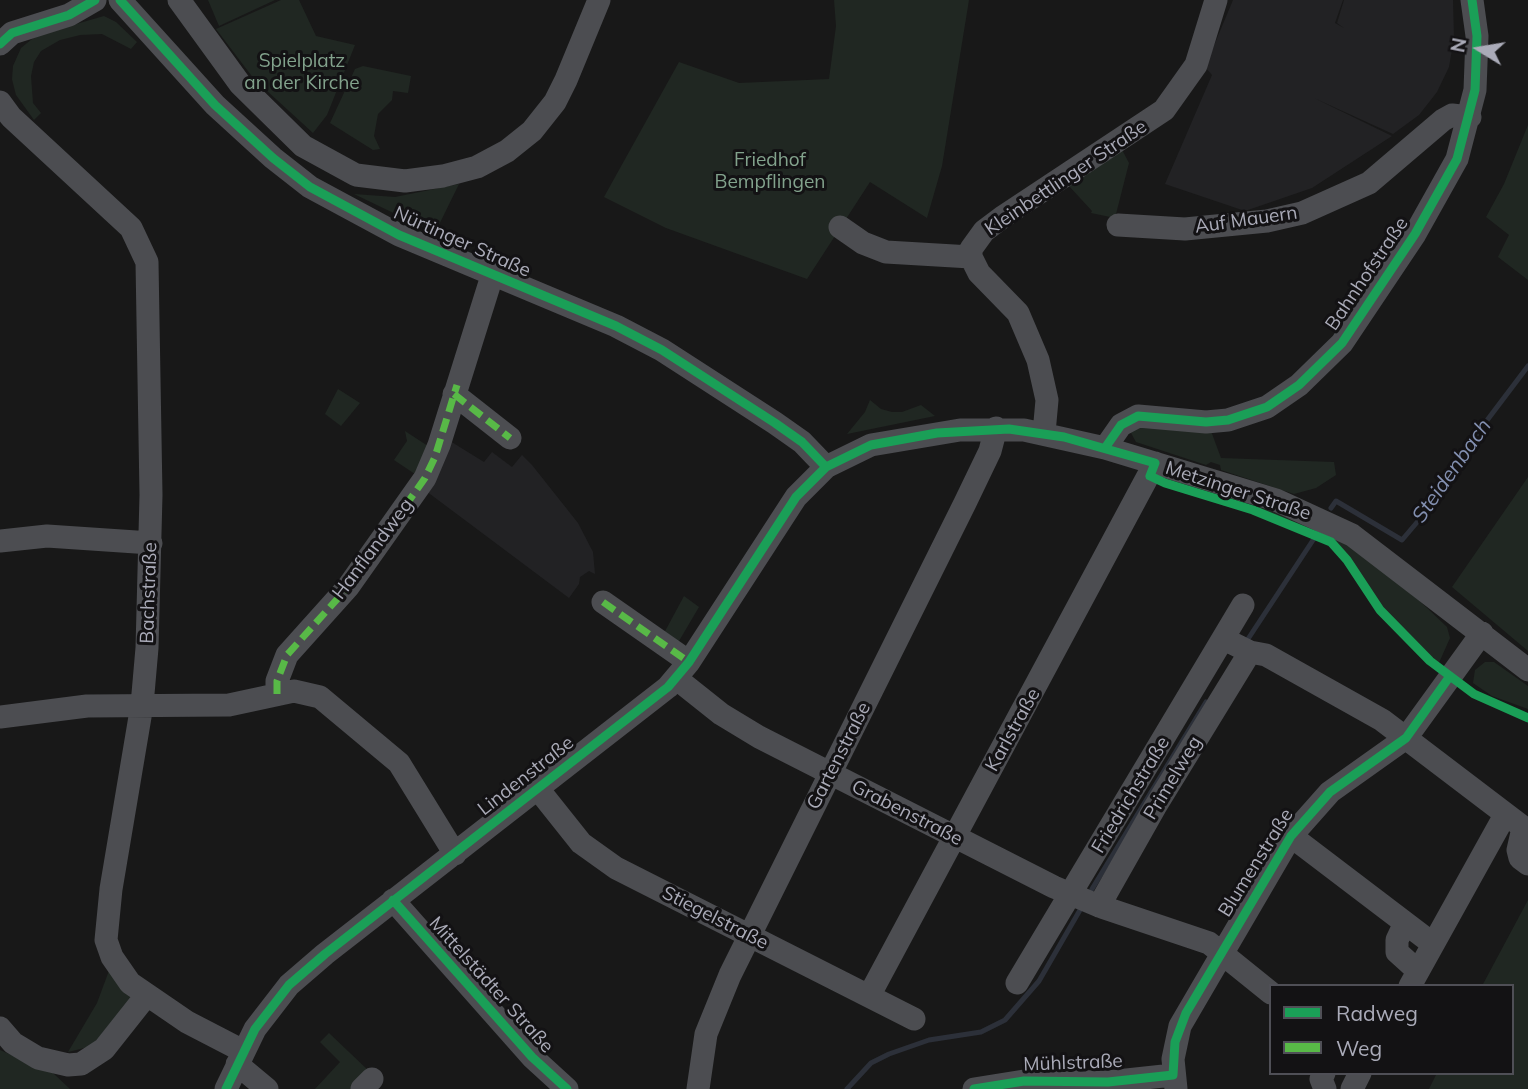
<!DOCTYPE html>
<html>
<head>
<meta charset="utf-8">
<style>
  body { margin:0 }
  #map { position:relative; width:1528px; height:1089px; overflow:hidden; background:#181818; font-family:Mulish,sans-serif }
  canvas { display:block }
  .legend { position:absolute; left:1269px; top:984px; width:245px; height:91px; box-sizing:border-box; background:#131214; border:2px solid #4f4f56; margin:0; padding:9px 12px; list-style:none; font-size:21px; color:#aaabb8 }
  .legend li { display:flex; align-items:center; gap:14px; height:35px }
  .legend b { width:35px; border:2px solid #4f4f56 }
  .north { position:absolute; left:1444px; top:14px; width:70px; height:70px; -webkit-text-stroke:5px #131214; paint-order:stroke; rotate:281deg; font-size:19px; font-weight:700; line-height:28px; text-align:center; color:#aaabb8 }
  .north::after { content:''; display:block; margin:auto; width:24px; height:32px; background:#aaabb8; clip-path:polygon(50% 0,100% 100%,50% 72%,0 100%) }
</style>
</head>
<body>
<div id="map">
<canvas width="1528" height="1089"></canvas>
<ul class="legend">
<li><b style="height:9px;background:#1a9f57"></b>Radweg</li>
<li><b style="height:9px;background:#58b947"></b>Weg</li>
</ul>
<div class="north">N</div>
</div>
<script>
const ctx = document.querySelector('canvas').getContext('2d');
ctx.lineJoin = 'round';
function fillPath(path, color) {
  ctx.fillStyle = color;
  ctx.fill(path, 'evenodd');
}
function toPath(rows) {
  const path = new Path2D();
  for (const r of rows) {
    path.moveTo(r[0], r[1]);
    for (let i = 2; i < r.length; i += 2) path.lineTo(r[i], r[i + 1]);
  }
  return path;
}
function trace(path, color, width, dash) {
  ctx.strokeStyle = color;
  ctx.lineWidth = width;
  ctx.lineCap = dash ? 'butt' : 'round';
  ctx.setLineDash(dash || []);
  ctx.stroke(path);
}
function drawText(font, color, halo, rows, align = 'center') {
  ctx.font = font + ' Mulish,sans-serif';
  ctx.lineWidth = 6;
  ctx.setLineDash([]);
  ctx.textBaseline = 'middle';
  ctx.strokeStyle = halo;
  ctx.fillStyle = color;
  for (const [text, x, y, turn = 0] of rows) {
    ctx.save();
    ctx.translate(x, y);
    ctx.rotate((+turn || 0) * Math.PI / 180);
    ctx.textAlign = isNaN(turn) ? turn : align;
    if (halo) ctx.strokeText(text, 0, 0);
    ctx.fillText(text, 0, 0);
    ctx.restore();
  }
}
fillPath(toPath([
  [1233,0,1343,0,1335,23,1344,28,1337,23,1344,0,1453,0,1454,38,1449,67,1437,92,1419,115,1393,134,1314,98,1392,136,1312,188,1245,211,1165,184,1212,75,1205,67],
  [450,441,484,462,492,452,512,467,522,455,532,465,578,523,593,552,595,574,589,571,580,577,579,584,569,598,426,491]
]), '#222224');
fillPath(toPath([
  [208,0,275,0,219,26],
  [281,0,299,0,316,36,355,45,327,115,313,133,254,79,216,29],
  [834,0,969,0,942,166,927,218,870,182,807,279,666,228,604,197,679,62,739,83,829,79,836,26],
  [104,16,116,22,137,42,131,49,102,34,80,35,60,40,41,51,34,62,31,76,33,103,41,113,34,120,16,95,12,79,13,66,21,48,32,39,45,33],
  [363,66,411,76,408,93,393,91,392,100,378,114,374,136,380,149,373,150,330,123,355,69],
  [1528,125,1528,280,1498,257,1509,235,1486,217,1504,184],
  [1120,146,1129,163,1115,218,1091,213,1092,211,1069,186],
  [459,184,435,233,354,194,395,197],
  [338,389,360,403,341,426,325,414],
  [870,400,881,409,892,412,902,412,921,405,935,416,847,434,865,412],
  [1135,426,1211,431,1221,458,1334,462,1336,475,1316,488,1294,494,1221,470,1220,465,1211,462,1206,465,1136,442,1131,433],
  [405,431,431,448,415,474,394,460,407,441],
  [1528,477,1528,651,1452,587],
  [1258,504,1339,539,1403,585,1447,627,1450,638,1438,665,1382,610,1337,544,1259,508],
  [684,596,699,607,679,641,673,642,663,635],
  [1485,662,1494,662,1528,686,1528,709,1492,696,1473,683,1475,670],
  [1528,900,1528,1089,1429,1089,1437,1073,1512,1073,1512,986,1482,986],
  [110,968,131,998,92,1046,68,1052,97,1003],
  [329,1033,370,1072,354,1089,315,1089,340,1062,320,1042],
  [0,1050,53,1073,70,1089,0,1089]
]), '#202722');
trace(toPath([
  [1331,508,1336,501,1402,540,1435,501,1445,476,1528,366],
  [1246,642,1319,531],
  [1092,889,1206,702],
  [847,1089,871,1063,889,1054,929,1040,981,1032,1005,1020,1039,981,1080,910]
]), '#2c3039', 5);
trace(toPath([
  [120,0,215,105,273,158,310,187,399,235,616,326,662,350,775,423,802,442,826,467],
  [179,0,240,84,303,146,356,175,405,181,443,176,477,167,507,151,532,131,555,102,566,80,599,0],
  [0,44,12,33,69,15,95,0],
  [0,102,11,117,131,228,147,262,151,495,147,648,142,705,111,889,106,940,112,957,130,983,187,1022,243,1051],
  [1118,225,1185,229,1267,221,1302,213,1369,183,1443,120,1452,115,1470,117],
  [840,227,863,243,886,252,971,257],
  [454,394,510,438],
  [1044,433,1047,400,1038,360,1018,313,979,273,971,257,971,249,984,231,1004,216,1164,110,1196,65,1216,0],
  [1105,448,1121,425,1138,416,1206,422,1228,420,1267,407,1299,385,1342,343,1415,234,1457,159,1475,90,1477,36,1472,0],
  [0,541,47,536,151,543],
  [603,602,689,662],
  [1224,639,1250,652,1266,655,1382,720,1528,831],
  [677,679,721,714,759,737,1054,887,1099,906,1209,943,1271,993],
  [277,694,277,681,287,655,348,587,425,478,439,445,492,276],
  [0,717,87,706,229,705,294,691,320,697,399,763,455,854],
  [538,789,581,843,616,868,914,1019],
  [1523,828,1518,850,1520,858,1528,864],
  [1291,836,1433,944],
  [393,900,532,1057,567,1089],
  [1099,906,1155,807,1250,652],
  [1405,923,1397,940,1397,952,1418,971],
  [1017,983,1243,605],
  [1410,986,1505,815],
  [869,996,1155,463],
  [0,1028,13,1043,38,1058,68,1065,81,1064,104,1049,146,996],
  [237,1064,267,1089],
  [1324,1073,1321,1079,1325,1089],
  [226,1089,255,1029,289,985,325,954,668,687,689,662,796,497,826,467,871,445,960,430,1024,430,1105,448,1276,500,1352,535,1528,670],
  [362,1089,372,1079],
  [698,1089,706,1034,730,975,965,503,990,451,996,428],
  [974,1089,1024,1081,1108,1082,1173,1075],
  [1176,1089,1173,1059,1180,1026,1291,836,1330,792,1406,738,1482,633],
  [1352,1089,1360,1073]
]), '#4c4d51', 23);
trace(toPath([
  [454,394,510,438],
  [603,602,689,662],
  [277,694,277,681,287,655,348,587,425,478,435,457,457,385]
]), '#58b947', 7, [14, 7]);
trace(toPath([
  [120,0,215,105,273,158,310,187,399,235,616,326,662,350,775,423,802,442,826,467],
  [0,44,12,33,69,15,95,0],
  [1105,448,1121,425,1138,416,1206,422,1228,420,1267,407,1299,385,1342,343,1415,234,1457,159,1475,90,1477,36,1472,0],
  [393,900,532,1057,567,1089],
  [226,1089,255,1029,289,985,325,954,668,687,689,662,796,497,826,467,871,445,937,433,1009,429,1064,437,1155,463,1150,476,1165,483,1253,510,1331,542,1347,560,1380,610,1430,661,1474,694,1528,718],
  [974,1089,1024,1081,1108,1082,1173,1075,1175,1042,1186,1013,1291,836,1330,792,1406,738,1450,676]
]), '#1a9f57', 9);
drawText('19px', '#82a28c', '#131214', [
  ["Spielplatz",302,61],
  ["an der Kirche",302,83],
  ["Friedhof",770,160],
  ["Bempflingen",770,182]
]);
drawText('19px', '#aaabb8', '#131214', [
  ["Kleinbettlinger Straße",1066,178,-34],
  ["Auf Mauern",1246,220,-8],
  ["Nürtinger Straße",462,242,24],
  ["Bahnhofstraße",1367,274,-56],
  ["Metzinger Straße",1238,491,18],
  ["Hanflandweg",373,549,-53],
  ["Bachstraße",149,593,-88],
  ["Karlstraße",1013,730,-61],
  ["Gartenstraße",839,756,-63],
  ["Lindenstraße",526,776,-38],
  ["Primelweg",1173,778,-59],
  ["Friedrichstraße",1131,795,-59],
  ["Grabenstraße",907,813,27],
  ["Blumenstraße",1256,863,-58],
  ["Stiegelstraße",715,918,27],
  ["Mittelstädter Straße",491,985,48],
  ["Mühlstraße",1073,1063,-2]
]);
drawText('italic 21px', '#8390b1', '#131214', [
  ["Steidenbach",1452,471,-55]
]);
</script>
</body>
</html>
